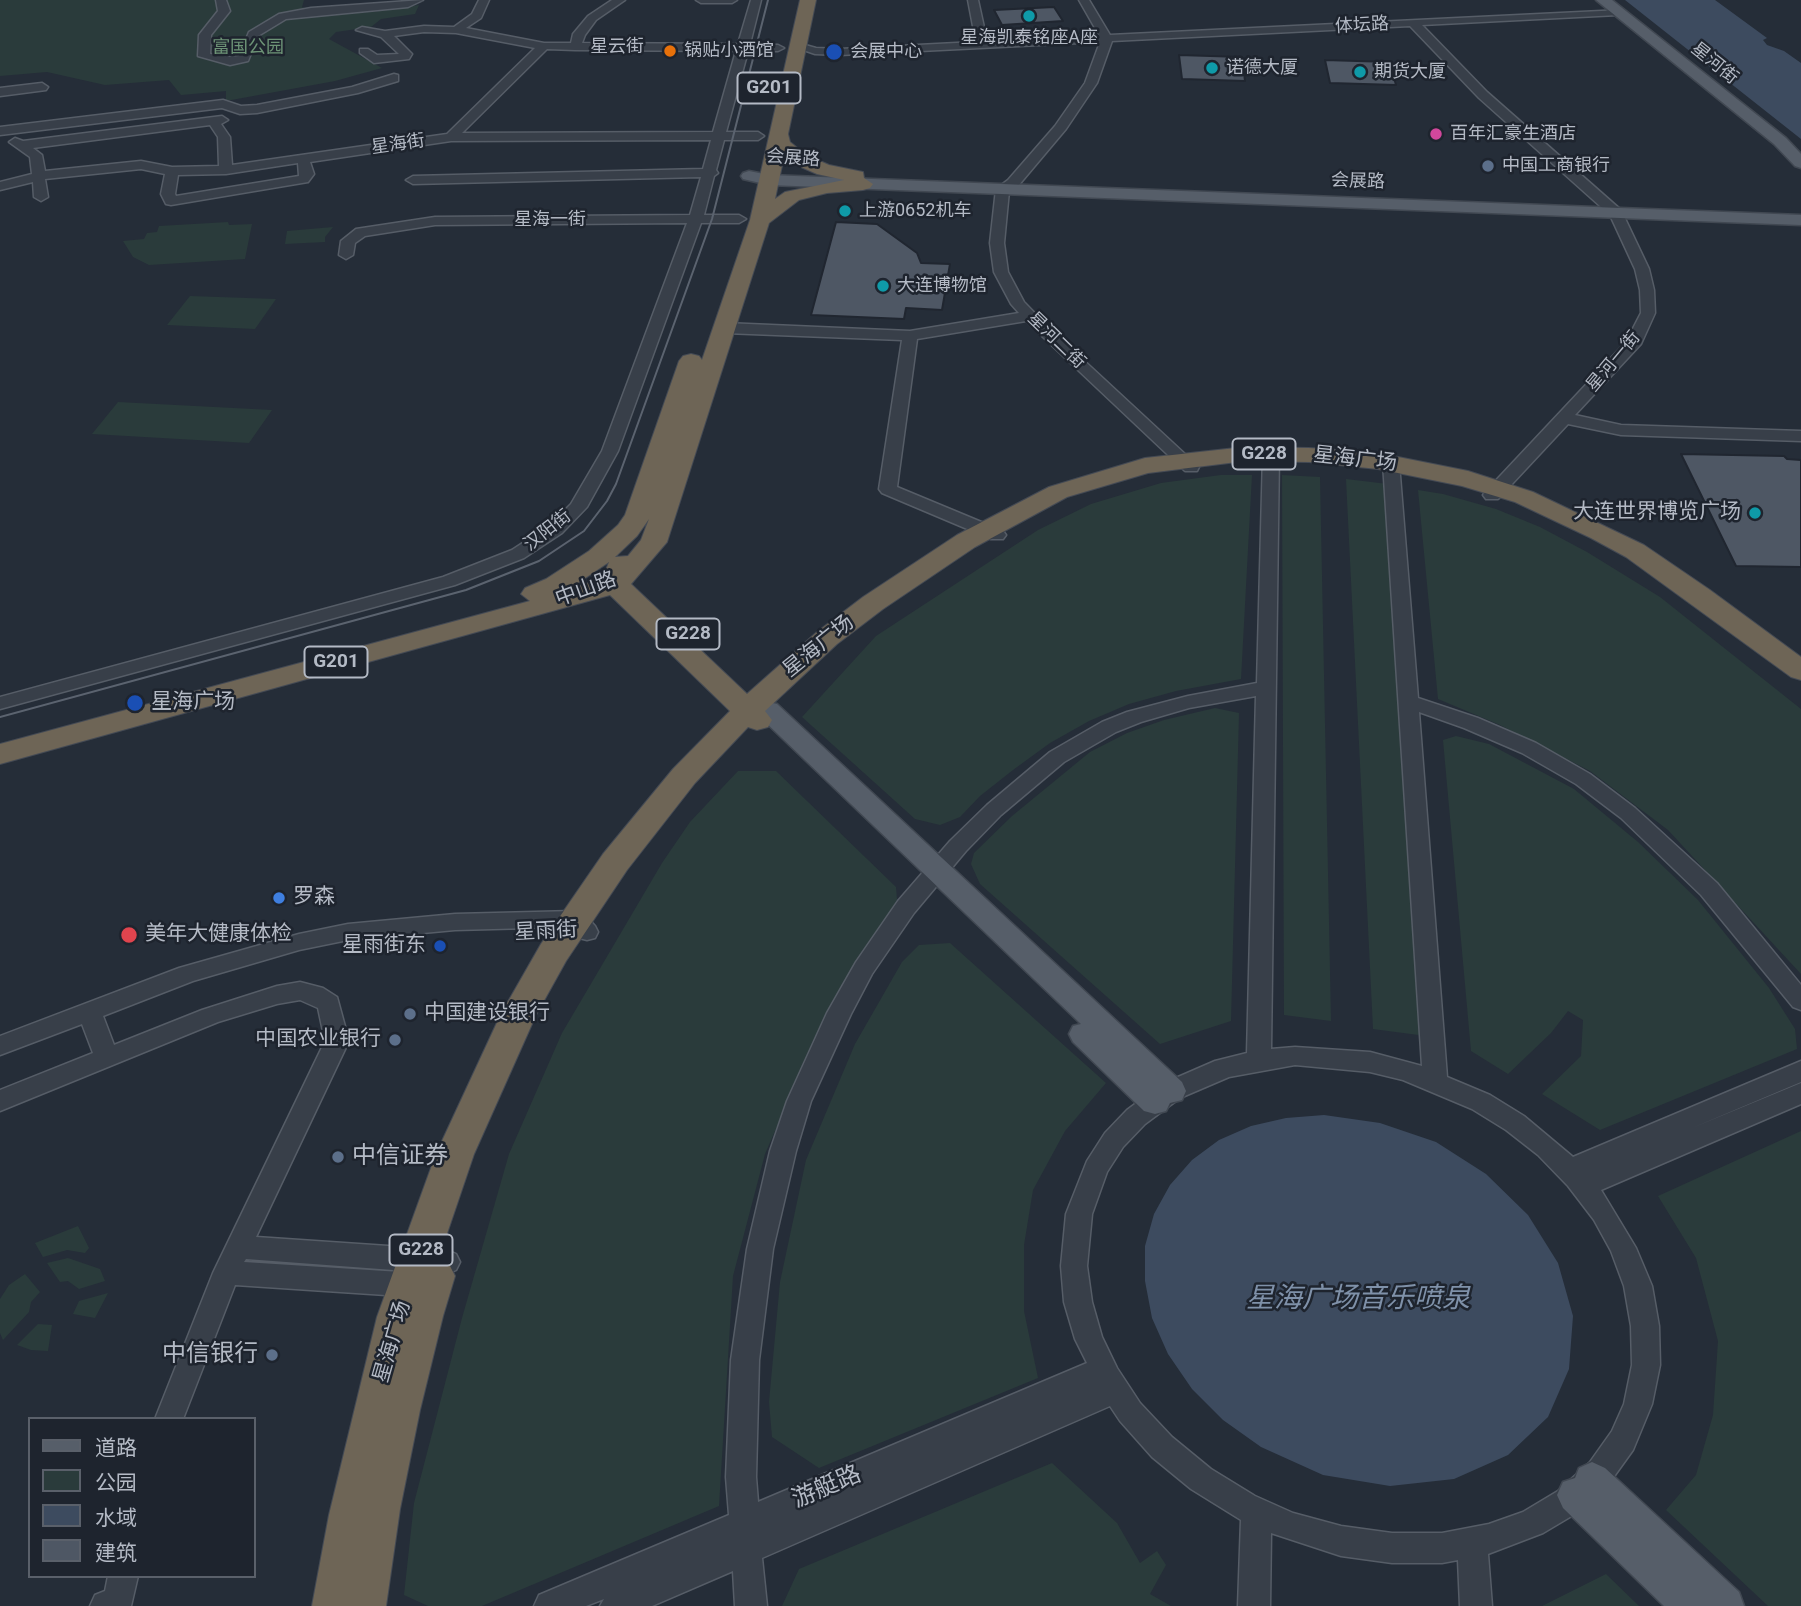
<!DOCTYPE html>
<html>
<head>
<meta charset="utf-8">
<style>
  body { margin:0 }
  #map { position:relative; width:1801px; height:1606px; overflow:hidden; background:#252d38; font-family:Roboto,"Noto Sans SC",sans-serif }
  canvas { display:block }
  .legend { position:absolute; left:28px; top:1417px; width:228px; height:161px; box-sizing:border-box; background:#1e242e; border:2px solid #5a606a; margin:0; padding:9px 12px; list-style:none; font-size:21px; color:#b4bac5 }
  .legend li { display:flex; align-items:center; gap:14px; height:35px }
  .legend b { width:35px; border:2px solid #5a606a }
</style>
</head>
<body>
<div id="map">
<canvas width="1801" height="1606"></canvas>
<ul class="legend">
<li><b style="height:9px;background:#565e69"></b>道路</li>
<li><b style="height:19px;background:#2a3b3b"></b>公园</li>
<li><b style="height:19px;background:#3d4b5f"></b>水域</li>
<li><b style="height:19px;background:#4e5764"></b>建筑</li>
</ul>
</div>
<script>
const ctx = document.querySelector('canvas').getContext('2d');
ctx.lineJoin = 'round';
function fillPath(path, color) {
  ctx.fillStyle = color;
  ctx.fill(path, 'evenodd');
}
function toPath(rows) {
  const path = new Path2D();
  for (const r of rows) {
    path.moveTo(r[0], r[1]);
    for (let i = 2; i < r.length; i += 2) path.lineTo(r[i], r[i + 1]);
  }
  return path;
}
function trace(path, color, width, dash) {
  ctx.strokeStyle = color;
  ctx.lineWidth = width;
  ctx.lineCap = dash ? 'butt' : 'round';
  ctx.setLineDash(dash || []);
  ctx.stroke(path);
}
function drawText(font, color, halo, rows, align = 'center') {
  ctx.font = font + ' Roboto,"Noto Sans SC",sans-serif';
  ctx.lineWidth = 5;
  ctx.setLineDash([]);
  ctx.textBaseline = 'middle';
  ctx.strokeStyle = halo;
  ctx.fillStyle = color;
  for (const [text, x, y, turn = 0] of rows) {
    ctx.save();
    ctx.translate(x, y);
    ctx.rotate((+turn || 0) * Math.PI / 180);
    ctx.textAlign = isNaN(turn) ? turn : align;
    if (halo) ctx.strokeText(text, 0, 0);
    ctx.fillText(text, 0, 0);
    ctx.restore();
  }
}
fillPath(toPath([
  [0,0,304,0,302,7,319,13,372,12,419,5,415,14,381,19,371,27,336,32,329,39,382,68,335,81,226,101,226,91,181,95,169,80,105,85,47,72,0,76],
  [228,222,229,225,252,224,245,259,149,265,133,257,123,241,144,239,147,233,157,232,159,226],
  [333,227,325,237,325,242,285,244,287,231],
  [190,296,276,299,255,329,167,325],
  [118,402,272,410,249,443,92,434],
  [1221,475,1252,475,1241,679,1176,691,1129,704,1089,721,1050,743,1013,770,980,796,960,817,940,825,915,819,802,717,876,636,1038,530,1091,504,1161,483],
  [1282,475,1320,477,1331,1021,1284,1015],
  [1346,479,1388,484,1426,1036,1373,1029],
  [1418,490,1443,494,1496,509,1540,527,1587,552,1660,597,1801,709,1801,974,1668,830,1590,771,1500,725,1438,699],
  [1215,708,1239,713,1231,1021,1160,1044,980,884,971,864,974,853,1012,816,1090,752,1127,733,1164,720],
  [1456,736,1489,744,1574,789,1638,842,1698,900,1769,988,1795,1029,1797,1049,1600,1130,1542,1094,1581,1056,1583,1020,1568,1011,1551,1033,1508,1074,1471,1051,1443,740],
  [738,771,776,771,896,887,897,900,816,1037,765,1154,733,1276,719,1506,482,1606,428,1606,404,1595,414,1503,462,1318,509,1154,562,1033,662,863,690,822],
  [950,943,1106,1083,1065,1131,1033,1190,1024,1245,1024,1311,1038,1378,819,1468,772,1437,769,1402,780,1282,806,1160,855,1044,902,962,919,945],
  [1801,1131,1801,1606,1768,1606,1666,1510,1696,1475,1713,1415,1718,1341,1696,1258,1658,1196],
  [78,1226,89,1248,85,1253,67,1250,43,1257,35,1243],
  [68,1258,100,1269,105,1281,79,1289,68,1281,60,1282,47,1263],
  [25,1274,40,1292,31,1302,29,1312,3,1340,0,1333,0,1299,9,1285],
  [108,1293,95,1318,73,1314,79,1301],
  [38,1324,52,1325,48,1351,31,1350,17,1345],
  [1052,1463,1117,1523,1140,1563,1157,1551,1166,1565,1150,1594,1171,1606,782,1606,799,1569],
  [1606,1574,1639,1606,1542,1606]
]), '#2a3b3b');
fillPath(toPath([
  [1625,0,1715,0,1767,38,1763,40,1767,45,1784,51,1801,63,1801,139],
  [1324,1115,1380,1123,1436,1142,1486,1174,1528,1215,1558,1263,1573,1316,1569,1369,1548,1417,1508,1455,1454,1479,1390,1486,1323,1475,1261,1447,1223,1420,1192,1389,1168,1354,1152,1318,1145,1281,1145,1246,1154,1214,1170,1185,1192,1160,1219,1140,1251,1126,1286,1118]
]), '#3d4b5f');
const building = toPath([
  [1054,7,1063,21,1002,25,994,10,1054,7],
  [1179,55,1242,57,1245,81,1182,79,1179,55],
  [1325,60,1390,62,1396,85,1330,83,1325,60],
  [836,222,877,224,917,253,921,263,950,264,942,310,906,308,904,319,811,315,836,222],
  [1681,454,1784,456,1787,459,1801,460,1801,567,1736,566,1681,454]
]);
fillPath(building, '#4e5764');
trace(building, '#202630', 2);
const minor = toPath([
  [216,0,226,0,230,11,211,35,210,54,230,57,239,56,249,32,279,14,311,8,423,0,408,7,286,19,258,36,248,61,230,65,198,56,199,35,218,11,216,0],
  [479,0,489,0,481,18,466,28,544,43,571,43,573,34,588,16,612,0,625,0,596,20,585,35,582,43,738,44,751,0,761,0,750,44,778,45,784,48,778,51,748,51,726,132,758,132,764,136,758,140,724,140,716,170,718,173,714,176,704,215,739,215,746,219,739,223,701,223,618,451,587,507,562,533,524,558,455,585,0,709,0,697,443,577,512,550,550,525,571,504,602,451,687,223,435,225,365,236,355,243,353,255,346,259,339,255,341,241,356,229,435,217,690,215,701,177,413,184,406,180,413,176,703,169,711,140,451,141,310,162,314,174,308,182,171,205,166,204,161,194,165,174,141,169,45,179,48,197,41,201,34,197,33,182,0,190,0,182,32,174,30,157,9,142,15,138,23,141,222,116,228,120,221,124,230,137,232,165,447,134,535,48,456,33,424,32,394,36,412,54,409,59,374,63,360,53,360,49,368,49,377,55,399,54,381,37,356,30,362,27,385,31,424,26,454,27,472,14,479,0],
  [547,49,575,50,736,51,713,132,462,133,547,49],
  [210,125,218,137,219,166,172,167,141,161,45,171,42,155,33,148,210,125],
  [298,163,299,176,176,196,175,194,178,175,226,174,298,163],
  [696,0,737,0,732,3,701,3,696,0],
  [968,0,978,0,987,41,1099,35,1079,0,1089,0,1110,35,1622,10,1622,14,1618,15,1422,25,1487,92,1621,210,1649,269,1654,290,1655,313,1641,344,1575,415,1621,425,1801,431,1801,441,1621,435,1568,424,1498,499,1486,499,1483,495,1486,491,1626,342,1641,313,1640,290,1635,269,1610,215,1479,98,1410,26,1112,41,1097,83,1066,129,1018,186,1009,191,1004,243,1008,272,1024,302,1051,330,1199,467,1197,471,1185,471,1026,321,917,339,897,487,1003,531,1006,535,1003,539,991,539,882,493,879,489,902,340,725,333,717,328,725,323,910,331,1019,313,1011,304,994,272,990,243,996,189,1008,180,1055,126,1085,83,1100,42,840,55,815,54,792,46,798,43,816,48,840,49,976,42,968,0],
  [394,74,398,75,398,81,358,93,257,113,240,114,222,108,0,135,0,127,223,100,241,106,257,105,352,87,394,74],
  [42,83,48,87,46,90,0,96,0,88,42,83],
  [1271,449,1279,454,1271,1049,1295,1047,1370,1052,1422,1066,1383,463,1391,458,1399,463,1418,698,1478,718,1536,743,1590,774,1635,808,1717,883,1801,985,1801,1010,1793,1007,1701,895,1621,818,1576,784,1522,753,1464,728,1419,712,1447,1077,1490,1095,1524,1116,1573,1157,1801,1061,1801,1082,1692,1128,1801,1083,1801,1104,1601,1190,1636,1248,1652,1286,1659,1326,1660,1365,1652,1404,1633,1450,1610,1482,1580,1511,1543,1533,1488,1554,1492,1606,1460,1606,1458,1560,1442,1563,1392,1563,1341,1556,1271,1533,1270,1606,1238,1606,1241,1520,1191,1489,1152,1457,1120,1421,1110,1406,762,1558,767,1606,735,1606,733,1571,652,1606,600,1606,604,1599,586,1606,534,1606,539,1595,729,1515,726,1477,731,1360,747,1249,770,1151,787,1101,827,1013,856,962,898,901,950,841,987,805,1050,752,1102,722,1127,712,1188,696,1257,683,1263,454,1271,449],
  [1256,696,1247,1053,1215,1061,1162,1084,1127,1110,1105,1133,1087,1161,1066,1214,1061,1266,1064,1302,1075,1339,1087,1363,758,1502,756,1477,759,1360,773,1249,796,1151,811,1101,851,1014,872,974,914,913,966,851,1001,815,1064,762,1116,732,1141,722,1189,708,1256,696],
  [1295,1065,1370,1072,1403,1080,1472,1109,1506,1130,1538,1155,1568,1186,1594,1220,1611,1251,1624,1286,1631,1326,1632,1365,1624,1404,1612,1431,1590,1462,1558,1491,1523,1512,1489,1524,1442,1533,1392,1533,1341,1526,1293,1513,1255,1496,1211,1469,1172,1437,1140,1403,1117,1368,1102,1337,1092,1302,1087,1266,1092,1214,1107,1172,1123,1147,1145,1124,1180,1098,1229,1077,1295,1065],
  [575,911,583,913,595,926,598,932,595,938,587,940,579,938,569,927,455,930,348,940,299,950,193,981,103,1016,114,1045,202,1010,277,986,300,982,323,988,337,997,349,1041,256,1237,447,1250,456,1254,460,1262,456,1270,447,1274,246,1259,244,1262,416,1273,426,1277,430,1285,426,1293,416,1297,235,1285,183,1419,155,1419,213,1273,325,1041,318,1008,300,1000,277,1004,218,1022,0,1111,0,1090,93,1053,82,1024,0,1055,0,1036,179,968,299,934,348,924,455,914,575,911],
  [108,1576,138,1576,131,1606,90,1606,95,1595,105,1591,108,1576]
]);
const major = toPath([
  [1596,0,1612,0,1786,138,1801,154,1801,168,1795,166,1774,144,1596,0],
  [749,171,769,175,1801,215,1801,225,769,185,743,179,741,176,743,173,749,171],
  [768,702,777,704,1182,1082,1186,1091,1182,1100,1170,1103,1166,1111,1155,1114,1144,1111,1073,1042,1069,1034,1073,1026,1081,1024,759,716,756,710,759,704,768,702],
  [1592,1462,1605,1468,1739,1592,1744,1606,1664,1606,1563,1508,1557,1495,1563,1482,1575,1478,1579,1468,1592,1462]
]);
const highway = toPath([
  [800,0,816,0,788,134,790,142,806,155,829,165,863,172,864,178,873,184,870,188,863,190,827,193,799,200,769,223,667,542,631,584,747,694,817,632,863,597,957,535,1049,487,1145,458,1245,447,1309,448,1378,453,1468,471,1533,492,1644,545,1710,590,1801,657,1801,680,1791,677,1626,557,1591,538,1515,502,1462,486,1378,469,1309,462,1245,461,1148,473,1067,497,975,547,883,609,837,644,765,711,772,720,768,727,757,730,748,727,731,745,695,783,627,870,566,961,536,1015,474,1154,438,1260,449,1264,455,1276,443,1316,420,1410,400,1509,386,1606,312,1606,329,1515,377,1317,436,1154,501,1014,541,944,603,854,673,769,730,711,610,595,0,764,0,744,530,601,521,594,525,588,546,579,589,551,618,525,625,515,679,361,683,356,691,354,699,356,702,360,750,220,800,0],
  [784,156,792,163,817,174,844,180,785,192,775,199,784,156],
  [649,519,641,540,628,556,615,557,637,536,649,519],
  [609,562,603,578,562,592,566,591,609,562]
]);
trace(minor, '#565d67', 3);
trace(major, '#414852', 3);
trace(highway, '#444a54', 2);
fillPath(minor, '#383f49');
fillPath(major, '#565e69');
fillPath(highway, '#6e6556');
trace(toPath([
  [0,717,466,590,539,561,584,531,607,501,616,484,712,219,768,0]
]), '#5b636f', 2);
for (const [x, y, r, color] of [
  [1029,16,7,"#0f9aa8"],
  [670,51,7,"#e8710a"],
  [834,52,9,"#1a4fb4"],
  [1212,68,7,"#0f9aa8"],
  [1360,72,7,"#0f9aa8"],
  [1436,134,7,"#d1479c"],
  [1488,166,7,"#5c6f8a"],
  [845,211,7,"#0f9aa8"],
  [883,286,7,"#0f9aa8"],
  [1755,513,7,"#0f9aa8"],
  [135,703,9,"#1a4fb4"],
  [279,898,7,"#3f7fe0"],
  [129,935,9,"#e0444e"],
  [440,946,7,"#1a4fb4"],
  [410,1014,7,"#5c6f8a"],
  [395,1040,7,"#5c6f8a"],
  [338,1157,7,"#5c6f8a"],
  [272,1355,7,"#5c6f8a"]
]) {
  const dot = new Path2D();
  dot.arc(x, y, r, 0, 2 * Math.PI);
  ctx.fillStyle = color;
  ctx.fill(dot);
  trace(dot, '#1e242e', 2.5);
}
drawText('18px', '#b4bac5', '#1e242e', [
  ["体坛路",1362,26,-3],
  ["星云街",617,47],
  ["星河街",1714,64,39],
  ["星海街",398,145,-8],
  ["会展路",793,159,4],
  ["会展路",1358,182,2],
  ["星海一街",550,220],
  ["星河二街",1056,341,44],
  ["星河一街",1614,362,-50],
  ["汉阳街",548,531,-38]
]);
drawText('18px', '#b4bac5', '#1e242e', [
  ["星海凯泰铭座A座",1029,38,"center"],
  ["锅贴小酒馆",684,51],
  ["会展中心",850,52],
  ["诺德大厦",1226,68],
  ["期货大厦",1374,72],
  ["百年汇豪生酒店",1450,134],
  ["中国工商银行",1502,166],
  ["上游0652机车",859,211],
  ["大连博物馆",897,286]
], 'left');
drawText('18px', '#6d9376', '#1e242e', [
  ["富国公园",248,48]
]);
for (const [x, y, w] of [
  [769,88,63],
  [1264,454,63],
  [688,634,63],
  [336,662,63],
  [421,1250,63]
]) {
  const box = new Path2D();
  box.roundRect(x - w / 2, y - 15.5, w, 31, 5);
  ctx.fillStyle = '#1e242e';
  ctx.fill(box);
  trace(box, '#b4bac5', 2);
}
drawText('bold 19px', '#b4bac5', null, [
  ["G201",769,88],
  ["G228",1264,454],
  ["G228",688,634],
  ["G201",336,662],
  ["G228",421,1250]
]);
drawText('21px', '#b4bac5', '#1e242e', [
  ["星海广场",1355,460,6],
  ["中山路",586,590,-20],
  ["星海广场",819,647,-39],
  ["星雨街",546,932,-3],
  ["星海广场",393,1342,-74]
]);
drawText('21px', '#b4bac5', '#1e242e', [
  ["大连世界博览广场",1741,513,"right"],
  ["星海广场",151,703],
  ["罗森",293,898],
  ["美年大健康体检",145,935],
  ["星雨街东",426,946,"right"],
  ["中国建设银行",424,1014],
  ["中国农业银行",381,1040,"right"]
], 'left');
drawText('24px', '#b4bac5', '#1e242e', [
  ["中信证券",352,1157],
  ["中信银行",258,1355,"right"]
], 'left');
drawText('24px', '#b4bac5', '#1e242e', [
  ["游艇路",827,1488,-23]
]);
drawText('italic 28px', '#7f91a9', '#1e242e', [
  ["星海广场音乐喷泉",1358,1300]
]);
</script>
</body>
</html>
